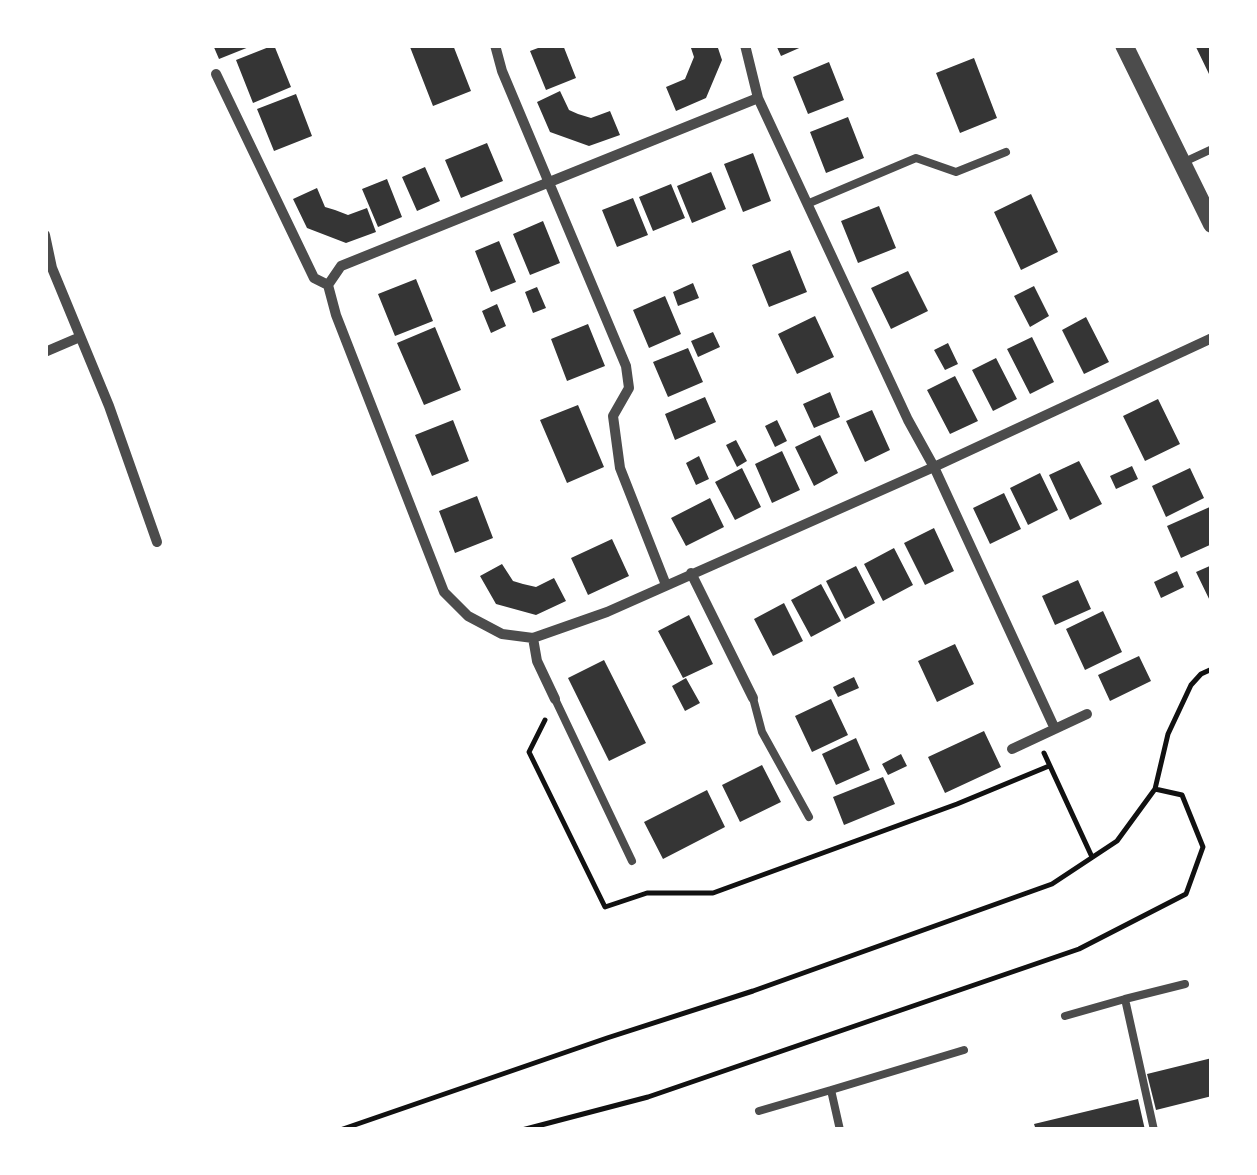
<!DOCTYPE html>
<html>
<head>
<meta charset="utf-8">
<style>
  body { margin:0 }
  #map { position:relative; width:1257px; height:1175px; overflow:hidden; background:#fff; font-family:"DM Sans",sans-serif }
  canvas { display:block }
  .frame { position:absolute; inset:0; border:48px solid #fff; pointer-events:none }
</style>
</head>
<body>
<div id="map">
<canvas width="1257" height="1175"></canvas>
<div class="frame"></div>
</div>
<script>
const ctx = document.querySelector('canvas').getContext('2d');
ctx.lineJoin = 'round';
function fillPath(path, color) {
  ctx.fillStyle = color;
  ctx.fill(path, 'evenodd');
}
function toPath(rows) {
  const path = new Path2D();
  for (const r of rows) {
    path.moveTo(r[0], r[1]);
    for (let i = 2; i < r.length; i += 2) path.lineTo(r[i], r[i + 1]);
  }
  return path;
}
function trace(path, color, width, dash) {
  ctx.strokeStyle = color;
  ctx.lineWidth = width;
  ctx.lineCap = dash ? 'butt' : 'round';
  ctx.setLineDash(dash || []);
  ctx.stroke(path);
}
fillPath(toPath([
  [213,45,254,45,219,59],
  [274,45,291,87,253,103,236,60],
  [414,45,453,45,471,91,433,106,410,47],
  [546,45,563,45,576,78,546,90,530,51],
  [690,45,717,45,722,60,706,98,676,111,666,87,685,79,694,57],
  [776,45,806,45,781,56],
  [1195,45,1212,45,1212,81,1209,74],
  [974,58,997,118,960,133,936,73],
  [829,62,844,100,808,114,793,77],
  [560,91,569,110,578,114,591,118,610,111,620,135,589,146,550,132,537,102],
  [296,94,312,136,274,151,257,109],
  [848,117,864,158,826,173,810,132],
  [487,143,503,181,461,198,445,160],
  [753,153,771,201,743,212,724,164],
  [425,167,440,201,417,211,402,177],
  [711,172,726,209,692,223,677,186],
  [387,179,402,217,378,227,362,189],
  [671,184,685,218,653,231,639,197],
  [317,188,325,207,335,210,348,215,367,208,376,232,346,243,307,228,293,199],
  [1031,194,1058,252,1021,270,994,212],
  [633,198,648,235,617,247,602,210],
  [879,206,896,248,858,263,841,221],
  [543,221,560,263,530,275,513,234],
  [499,241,516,282,491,292,475,251],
  [790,250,807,292,769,307,752,265],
  [908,271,928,311,891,329,871,288],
  [416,279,433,321,395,336,378,294],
  [693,283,699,298,678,306,673,292],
  [1034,286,1049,316,1030,327,1014,296],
  [537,287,546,308,533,313,525,292],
  [665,296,681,334,649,348,633,310],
  [497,304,506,326,491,333,482,311],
  [815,316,834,357,797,374,778,334],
  [1086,317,1109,362,1084,374,1062,330],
  [588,324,605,366,567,381,551,339],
  [435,327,461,390,424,405,397,343],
  [713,332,720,347,698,357,691,341],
  [1032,337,1054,382,1030,394,1007,349],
  [948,343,958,364,945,370,934,350],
  [688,348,703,382,668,397,653,362],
  [996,358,1017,399,993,411,972,370],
  [955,376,978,421,950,434,927,390],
  [830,392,840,417,814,428,803,404],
  [705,397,716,422,675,440,665,414],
  [1158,399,1180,444,1145,461,1123,416],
  [578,405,604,467,567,483,540,420],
  [872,410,890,450,865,462,846,421],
  [453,420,469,461,432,476,415,435],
  [777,420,787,441,775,447,765,426],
  [820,435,838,473,814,486,795,447],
  [736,440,747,461,737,467,726,445],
  [782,451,800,490,772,503,755,464],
  [699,456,709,479,696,485,686,463],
  [1079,461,1102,504,1070,520,1049,475],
  [1132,466,1138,479,1116,489,1110,476],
  [742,468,761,507,735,520,715,482],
  [1190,468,1204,498,1166,517,1152,486],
  [1040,473,1058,510,1028,525,1010,488],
  [1004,493,1021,529,990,544,973,508],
  [477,496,493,538,455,553,439,511],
  [710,498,724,527,686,546,671,518],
  [1212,506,1212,544,1181,558,1167,526],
  [934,528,954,571,925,585,904,543],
  [612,539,629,576,588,595,571,558],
  [894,548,913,585,883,601,864,564],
  [502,564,513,581,523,584,536,587,554,578,566,601,536,615,496,604,480,576],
  [1212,565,1212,605,1196,572],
  [856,566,875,603,845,619,826,581],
  [1177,571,1184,587,1161,598,1154,582],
  [1078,580,1091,609,1055,625,1042,596],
  [821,584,841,621,811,637,791,600],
  [784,603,803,641,773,656,754,619],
  [1103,611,1122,652,1085,670,1066,629],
  [689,615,713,664,683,678,658,631],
  [955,644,974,684,937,702,918,661],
  [1139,656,1151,681,1110,701,1098,675],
  [604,660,646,743,609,761,568,678],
  [854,677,859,688,838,697,833,687],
  [686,678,700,703,685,711,672,686],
  [831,699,848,735,812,752,795,716],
  [984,731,1001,767,945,793,928,757],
  [856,738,870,770,836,785,822,754],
  [901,754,907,766,888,775,882,764],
  [762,765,781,802,740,822,722,785],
  [883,777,895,804,844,825,833,797],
  [707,790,725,827,663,859,644,822],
  [1212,1058,1212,1096,1156,1110,1147,1074],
  [1138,1099,1145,1130,1036,1130,1034,1124]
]), '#353535');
trace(toPath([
  [545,720,529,752,605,907,647,893,713,893,957,804,1049,766],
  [1044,753,1092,857],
  [340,1130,607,1038,753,991,1052,884,1117,841,1155,789,1168,734,1191,685,1201,674,1212,669],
  [522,1130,648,1097,1079,949,1186,894,1203,847,1182,795,1155,789]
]), '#111', 5);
trace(toPath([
  [1182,163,1212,149],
  [807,204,916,158,956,172,1006,152],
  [753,698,762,732,809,817],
  [555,699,632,861],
  [1125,999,1185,984],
  [1065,1016,1125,999,1154,1130],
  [759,1111,831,1090],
  [840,1130,831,1090,964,1050]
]), '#4c4c4c', 8);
trace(toPath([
  [495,45,502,71,626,366,629,388,613,416,620,468,666,585],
  [745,45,758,98,908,420,934,467,1055,729],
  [216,74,314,278,328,285,336,315,444,592,468,616,502,634,533,638,607,612,934,467,1212,338],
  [45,235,52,268,109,406,157,542],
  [328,285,341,266,758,98],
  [45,352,80,337],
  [691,573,753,698],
  [533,638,537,661,555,699],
  [1012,749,1087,714]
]), '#4c4c4c', 10);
trace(toPath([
  [1124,45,1212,224]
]), '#4c4c4c', 18);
</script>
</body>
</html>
